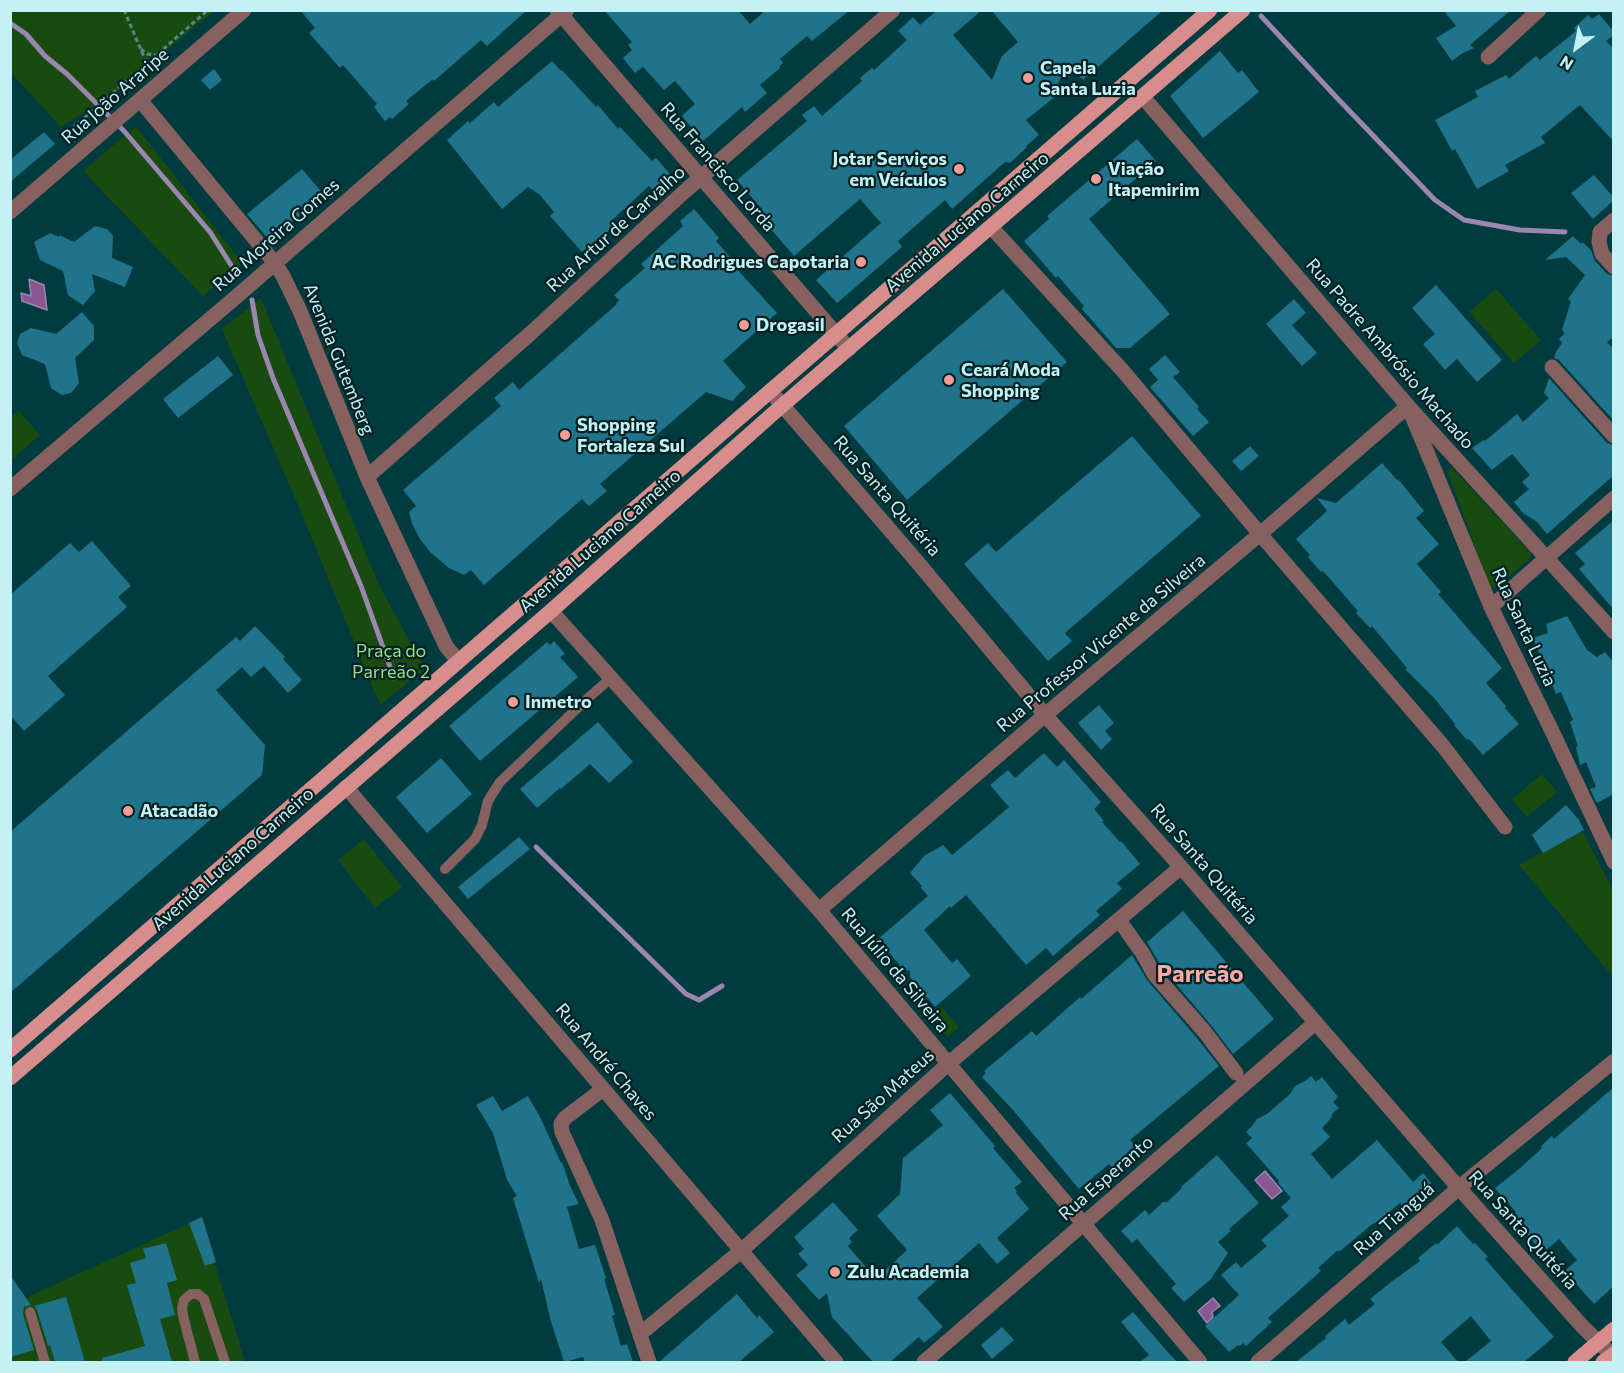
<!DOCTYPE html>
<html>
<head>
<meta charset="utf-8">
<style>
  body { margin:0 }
  #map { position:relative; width:1624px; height:1373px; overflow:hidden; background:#003c3f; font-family:Commissioner,sans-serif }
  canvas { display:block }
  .frame { position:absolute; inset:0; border:12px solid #c4f2f4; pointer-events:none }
  .north { position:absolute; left:1546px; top:18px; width:60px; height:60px; -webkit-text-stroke:4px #012022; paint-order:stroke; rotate:212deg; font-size:16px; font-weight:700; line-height:24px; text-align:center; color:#c4f2f4 }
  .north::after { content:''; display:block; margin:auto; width:21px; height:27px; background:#c4f2f4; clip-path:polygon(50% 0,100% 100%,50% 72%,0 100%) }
</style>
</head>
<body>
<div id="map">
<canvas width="1624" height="1373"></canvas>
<div class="frame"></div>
<div class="north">N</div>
</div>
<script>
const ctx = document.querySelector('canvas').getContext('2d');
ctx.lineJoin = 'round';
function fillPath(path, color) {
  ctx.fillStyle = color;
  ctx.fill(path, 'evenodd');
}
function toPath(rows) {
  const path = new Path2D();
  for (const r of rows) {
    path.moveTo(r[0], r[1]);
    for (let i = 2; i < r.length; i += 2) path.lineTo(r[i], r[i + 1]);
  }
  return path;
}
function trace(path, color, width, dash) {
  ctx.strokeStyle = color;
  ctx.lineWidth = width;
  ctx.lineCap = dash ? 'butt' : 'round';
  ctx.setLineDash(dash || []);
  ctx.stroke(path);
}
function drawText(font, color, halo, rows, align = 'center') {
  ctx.font = font + ' Commissioner,sans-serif';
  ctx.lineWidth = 4.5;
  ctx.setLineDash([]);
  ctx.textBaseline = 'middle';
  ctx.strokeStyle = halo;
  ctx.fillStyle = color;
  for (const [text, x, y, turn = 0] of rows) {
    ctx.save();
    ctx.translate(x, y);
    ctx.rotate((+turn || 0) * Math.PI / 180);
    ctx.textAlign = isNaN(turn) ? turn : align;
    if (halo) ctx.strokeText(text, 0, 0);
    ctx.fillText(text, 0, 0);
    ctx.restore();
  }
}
fillPath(toPath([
  [11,10,214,10,214,11,167,50,168,59,61,127,11,73],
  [136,126,242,263,203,296,83,171],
  [1496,289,1541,340,1514,363,1469,312],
  [261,298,378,583,425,669,380,705,301,512,222,329],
  [18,410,40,435,11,460,11,417],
  [1450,468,1452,468,1530,552,1531,558,1494,588,1489,586,1448,472],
  [1542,774,1557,792,1527,817,1512,799],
  [1582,831,1613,890,1613,977,1519,865],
  [364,839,402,887,375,908,338,860],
  [941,1007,959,1027,948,1037,930,1017],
  [201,1218,245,1362,11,1362,10,1305]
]), '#194a0f');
const water = toPath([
  [29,279,44,285,47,310,22,301,21,293,31,296,29,279],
  [1265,1171,1282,1191,1272,1199,1255,1180,1265,1171],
  [1213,1298,1220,1306,1212,1312,1213,1317,1207,1323,1198,1311,1213,1298]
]);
fillPath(water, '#895893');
trace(water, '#9b86b0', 1.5);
trace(toPath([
  [1261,16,1338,99,1435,200,1464,220,1520,230,1565,232],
  [10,23,26,34,45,56,67,74,124,131,210,232,231,265],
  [252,300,258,335,273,378,361,586,394,678],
  [536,847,686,994,699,1000,722,986]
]), '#9b86b0', 5);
fillPath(toPath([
  [300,10,527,10,487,46,481,40,434,81,433,79,406,101,409,104,392,119,390,117,385,121,374,107,377,104,343,65,340,68,309,33,315,28],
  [604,10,738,10,750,24,766,10,850,10,812,41,807,36,780,59,783,63,779,67,780,68,760,85,767,93,745,112,742,107,703,141,682,116,695,104,675,81,664,90,643,67,635,73,623,58,632,50,628,45,632,42],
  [937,10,982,10,953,35,992,80,1002,56,1018,42,991,10,1163,10,1083,80,1073,68,1061,78,1052,92,1056,96,1026,120,1039,135,1026,146,1027,147,1010,163,1005,162,952,209,945,200,898,241,902,247,837,303,816,280,881,223,860,199,794,256,758,214,762,209,737,180,807,121,802,115,814,106,822,116,862,81,860,78,872,68,874,70,907,40,898,31,913,17,920,25],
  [1443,10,1511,10,1470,45,1474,48,1461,54,1452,61,1436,38,1456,26],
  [1599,14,1614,32,1614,35,1606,41,1614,49,1614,142,1580,105,1541,137,1545,143,1505,165,1509,171,1477,189,1455,149,1452,151,1435,120,1478,97,1475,91,1506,75,1509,79,1536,56,1540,60,1576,31,1574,28,1588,15,1592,19],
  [1220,51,1238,73,1242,70,1259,92,1203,138,1170,96],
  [552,61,561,71,562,70,596,107,598,105,618,129,620,127,652,161,656,158,671,175,654,191,649,186,611,221,615,226,582,252,550,216,554,212,539,194,528,187,502,209,447,140,468,121,470,123,494,102,498,107],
  [214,69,222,80,210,90,201,80],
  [44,132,55,144,10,182,10,160],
  [1137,139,1156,161,1089,219,1170,314,1130,348,1116,348,1082,309,1084,306,1058,276,1056,278,1024,241,1049,219,1047,216],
  [302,169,324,195,270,241,247,214],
  [1594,175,1614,198,1614,200,1593,219,1571,193],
  [694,209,719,238,716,241,736,264,734,266,777,313,723,361,746,387,732,401,706,392,600,484,607,491,589,506,582,499,484,585,471,570,464,575,449,568,430,552,420,539,412,524,409,512,416,506,403,490,501,406,494,398,513,382,519,390,617,304,616,303,619,300,614,295,645,268,641,264,683,226,680,221],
  [95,226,107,229,113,236,112,258,133,267,125,287,92,274,95,291,83,305,68,295,63,271,40,260,34,242,50,233,59,237,59,235,74,242],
  [1573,236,1581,244,1582,242,1591,250,1595,261,1607,274,1614,276,1614,337,1607,342,1614,350,1614,421,1559,360,1554,358,1556,352,1562,343,1559,339,1565,333,1562,330,1571,301,1568,299,1585,275,1566,257,1545,260],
  [1436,285,1502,360,1477,382,1457,359,1445,370,1423,344,1435,334,1412,308],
  [1003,289,1067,362,907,500,844,426],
  [1294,299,1306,313,1292,325,1317,353,1302,366,1266,324],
  [82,312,94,326,94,340,75,358,79,383,71,393,62,395,51,388,45,364,22,355,17,343,20,334,31,328,56,334],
  [1165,355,1180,372,1173,377,1199,407,1197,409,1209,422,1193,436,1150,387,1158,380,1149,369],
  [218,356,233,375,178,418,163,399],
  [1549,378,1607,443,1614,445,1614,475,1547,534,1536,521,1523,513,1514,502,1529,489,1522,482,1530,475,1512,454,1492,470,1472,448,1484,440,1485,441,1517,414,1523,422,1549,398,1544,393],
  [1132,436,1201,516,1065,633,1072,641,1048,661,964,564,988,543,996,552],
  [1250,446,1259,456,1241,471,1232,461],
  [1382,463,1397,480,1398,479,1424,511,1416,518,1439,544,1417,564,1441,592,1438,594,1502,668,1486,683,1506,706,1505,708,1519,724,1483,755,1469,739,1467,740,1454,725,1455,724,1435,699,1405,669,1407,668,1372,626,1370,628,1356,613,1358,611,1323,571,1321,572,1308,557,1310,555,1296,539,1327,511,1317,498,1336,503],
  [1614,520,1614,610,1579,569,1585,564,1575,553],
  [92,541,131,586,118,597,127,607,48,676,65,695,24,731,10,715,10,595,70,543,79,552],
  [1567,616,1587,650,1597,657,1605,652,1614,663,1614,794,1597,803,1590,789,1596,787,1586,762,1580,765,1576,747,1578,746,1570,722,1573,720,1561,692,1556,694,1533,638,1548,633,1546,624],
  [255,626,285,657,283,659,302,680,288,693,264,666,251,677,242,667,216,690,265,745,262,775,10,993,10,832,236,637,240,641],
  [554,641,565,654,560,657,578,677,480,761,449,726,547,642,550,645],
  [1099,705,1114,723,1105,731,1112,739,1101,750,1078,723],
  [598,722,633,762,609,783,590,764,561,789,560,788,537,808,520,789],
  [1044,753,1057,767,1064,760,1101,802,1094,809,1104,821,1102,822,1120,842,1121,841,1140,864,1117,883,1122,889,1096,911,1100,915,1053,956,1046,948,1026,965,966,895,951,908,950,906,924,930,952,963,957,959,971,976,935,1007,910,977,910,971,903,969,878,939,928,896,921,888,922,886,910,873,924,856,943,845,952,855,987,826,1009,807,990,785,1008,770,1015,778],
  [441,758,472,794,427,833,396,797],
  [1566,805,1579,820,1584,830,1543,853,1532,835],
  [519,837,530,849,468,899,458,887],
  [1183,911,1274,1019,1233,1054,1211,1025,1162,968,1147,942],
  [1132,955,1147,980,1196,1037,1219,1066,1130,1140,1141,1153,1129,1163,1122,1159,1112,1168,1109,1164,1079,1189,1013,1110,982,1077,986,1073,984,1071,1032,1031,1036,1036,1080,997,1081,999],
  [1311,1076,1316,1082,1322,1077,1338,1097,1333,1102,1339,1108,1332,1114,1332,1117,1322,1128,1330,1137,1311,1154,1332,1179,1377,1140,1413,1182,1423,1173,1431,1183,1430,1191,1407,1211,1400,1203,1377,1222,1371,1225,1339,1252,1338,1250,1318,1268,1321,1271,1268,1318,1272,1322,1246,1346,1243,1343,1240,1346,1238,1345,1229,1352,1205,1326,1239,1295,1221,1275,1236,1262,1241,1268,1267,1246,1261,1240,1289,1216,1281,1207,1291,1198,1278,1183,1279,1181,1246,1143,1252,1138,1246,1132,1252,1126,1257,1119,1267,1114,1290,1094,1295,1086,1305,1081],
  [1614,1087,1614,1286,1594,1304,1565,1271,1577,1260,1559,1239,1543,1253,1511,1216,1516,1212,1495,1188,1518,1170,1542,1148,1541,1146,1552,1136,1554,1139],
  [950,1093,995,1146,993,1148,1022,1182,1014,1188,1017,1191,1016,1193,1029,1209,997,1238,1010,1253,997,1264,979,1243,917,1298,943,1327,924,1343,919,1337,890,1362,873,1362,832,1317,827,1293,819,1300,796,1275,808,1265,798,1254,804,1249,794,1237,833,1202,858,1230,849,1238,852,1242,848,1246,876,1279,907,1250,877,1216,900,1194,903,1158,943,1125,930,1110],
  [493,1096,502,1111,528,1096,541,1119,561,1163,562,1162,570,1186,579,1204,567,1207,579,1249,595,1245,606,1278,604,1279,615,1315,612,1316,621,1346,627,1344,633,1362,585,1362,583,1357,564,1362,551,1322,541,1279,539,1283,513,1198,517,1196,507,1180,493,1133,476,1105],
  [1217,1155,1259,1203,1229,1229,1231,1231,1218,1242,1228,1253,1211,1279,1184,1302,1171,1288,1176,1284,1137,1239,1132,1243,1121,1231,1145,1210,1149,1215,1163,1202,1167,1202,1182,1188,1181,1187],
  [202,1217,216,1262,205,1266,189,1223],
  [1457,1226,1473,1244,1475,1243,1488,1257,1485,1259,1554,1337,1524,1362,1465,1362,1491,1341,1471,1316,1441,1342,1458,1362,1296,1362,1326,1338,1325,1336,1345,1319,1349,1325,1375,1304,1370,1299,1391,1282,1420,1261,1418,1258,1436,1243,1437,1245],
  [166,1243,177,1280,167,1283,175,1315,160,1319,172,1362,102,1362,102,1358,145,1346,127,1285,136,1283,130,1263,146,1258,143,1249],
  [10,1275,31,1305,24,1307,23,1314,34,1350,10,1357],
  [737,1294,757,1318,759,1315,774,1332,739,1362,659,1362],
  [66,1297,85,1362,55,1362,50,1345,48,1346,37,1310,34,1306],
  [1133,1312,1166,1350,1177,1362,1140,1362,1149,1355,1121,1322],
  [1002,1327,1014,1340,992,1359,981,1345]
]), '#1f738a');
trace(toPath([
  [124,10,147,64],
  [141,49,147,54,156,55],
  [69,140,67,133,208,10]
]), '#53898b', 3, [4.5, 3]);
trace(toPath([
  [445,869,475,839,482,825,488,801,500,782,588,698,611,678],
  [30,1312,45,1362],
  [195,1362,183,1316,182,1308,184,1300,191,1294,198,1294,204,1299,225,1362]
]), '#866160', 10);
trace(toPath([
  [557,10,849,349],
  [1488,57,1539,10],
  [1143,97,1408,406,1614,632],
  [140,100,274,262,283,276,300,311,367,477,446,646,458,661],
  [10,212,244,10],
  [1614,220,1600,232,1599,242,1602,254,1614,267],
  [991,227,1123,371,1260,534,1443,746,1505,827],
  [1552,367,1614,436],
  [771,392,914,558,1045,715,1181,867,1459,1188,1583,1327,1614,1357],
  [367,477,532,332,684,192,893,10],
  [10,489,236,297,567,10],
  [1491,607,1614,498],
  [551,611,819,910,1200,1362],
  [346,787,836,1362],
  [819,910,1045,715,1260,534,1408,406,1491,607,1550,727,1614,862],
  [1119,920,1143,954,1154,974,1204,1031,1236,1073],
  [603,1089,565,1118,561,1124,562,1132,602,1220,649,1362],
  [640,1334,742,1250,948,1064,1181,867],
  [924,1362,1315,1023],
  [1258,1362,1468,1180,1614,1061]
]), '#866160', 15);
trace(toPath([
  [10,1050,1210,10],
  [10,1078,551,611,777,410,1243,10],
  [1575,1362,1614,1329],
  [1603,1362,1614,1354]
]), '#d68d8b', 15);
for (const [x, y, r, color] of [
  [1028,78,6,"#f59b9a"],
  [959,169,6,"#f59b9a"],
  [1096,179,6,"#f59b9a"],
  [861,262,6,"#f59b9a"],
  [744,325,6,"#f59b9a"],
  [949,380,6,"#f59b9a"],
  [565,435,6,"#f59b9a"],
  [513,702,6,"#f59b9a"],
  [128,811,6,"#f59b9a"],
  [835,1272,6,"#f59b9a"]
]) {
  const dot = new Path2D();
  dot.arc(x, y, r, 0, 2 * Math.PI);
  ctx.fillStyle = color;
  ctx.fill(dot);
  trace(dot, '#012022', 2);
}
drawText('bold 18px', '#c4f2f4', '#012022', [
  ["Capela",1040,68],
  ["Santa Luzia",1040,89],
  ["Jotar Serviços",947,159,"right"],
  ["em Veículos",947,180,"right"],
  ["Viação",1108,169],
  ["Itapemirim",1108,190],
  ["AC Rodrigues Capotaria",849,262,"right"],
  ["Drogasil",756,325],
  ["Ceará Moda",961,370],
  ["Shopping",961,391],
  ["Shopping",577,425],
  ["Fortaleza Sul",577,446],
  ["Inmetro",525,702],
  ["Atacadão",140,811],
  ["Zulu Academia",847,1272]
], 'left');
drawText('18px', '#c4f2f4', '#012022', [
  ["Rua João Araripe",115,96,-41],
  ["Rua Francisco Lorda",718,167,49],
  ["Avenida Luciano Carneiro",967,222,-40],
  ["Rua Artur de Carvalho",616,229,-42],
  ["Rua Moreira Gomes",276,235,-41],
  ["Rua Padre Ambrósio Machado",1390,354,49],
  ["Avenida Gutemberg",339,359,68],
  ["Rua Santa Quitéria",887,496,49],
  ["Avenida Luciano Carneiro",600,541,-41],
  ["Rua Santa Luzia",1524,627,65],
  ["Rua Professor Vicente da Silveira",1101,643,-40],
  ["Avenida Luciano Carneiro",233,859,-41],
  ["Rua Santa Quitéria",1204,864,49],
  ["Rua Júlio da Silveira",895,970,50],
  ["Rua André Chaves",606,1062,50],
  ["Rua São Mateus",883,1096,-42],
  ["Rua Esperanto",1106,1178,-41],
  ["Rua Tianguá",1394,1219,-41],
  ["Rua Santa Quitéria",1523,1230,48]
]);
drawText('18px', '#97df8a', '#012022', [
  ["Praça do",391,651],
  ["Parreão 2",391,672]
]);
drawText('bold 24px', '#fda9a7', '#012022', [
  ["Parreão",1200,974]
]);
</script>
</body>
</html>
